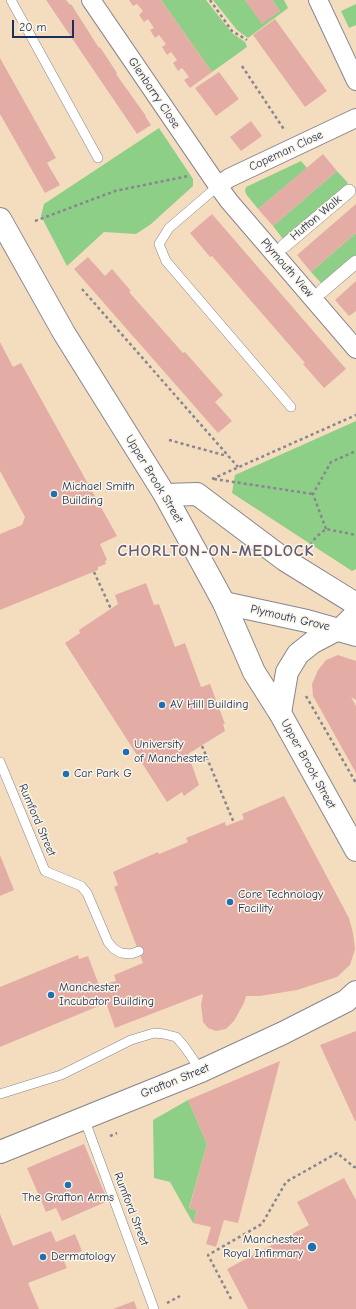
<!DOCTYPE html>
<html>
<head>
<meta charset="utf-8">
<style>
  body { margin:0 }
  #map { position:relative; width:356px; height:1309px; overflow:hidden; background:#f4ddbf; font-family:"Comic Neue",sans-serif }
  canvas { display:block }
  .scale { position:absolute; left:12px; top:20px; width:62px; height:18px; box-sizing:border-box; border:2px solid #1b2f5e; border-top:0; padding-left:5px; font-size:12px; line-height:14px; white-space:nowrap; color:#1b2f5e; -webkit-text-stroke:3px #fcf5e5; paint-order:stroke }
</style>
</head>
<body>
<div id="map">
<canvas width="356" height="1309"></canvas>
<div class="scale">20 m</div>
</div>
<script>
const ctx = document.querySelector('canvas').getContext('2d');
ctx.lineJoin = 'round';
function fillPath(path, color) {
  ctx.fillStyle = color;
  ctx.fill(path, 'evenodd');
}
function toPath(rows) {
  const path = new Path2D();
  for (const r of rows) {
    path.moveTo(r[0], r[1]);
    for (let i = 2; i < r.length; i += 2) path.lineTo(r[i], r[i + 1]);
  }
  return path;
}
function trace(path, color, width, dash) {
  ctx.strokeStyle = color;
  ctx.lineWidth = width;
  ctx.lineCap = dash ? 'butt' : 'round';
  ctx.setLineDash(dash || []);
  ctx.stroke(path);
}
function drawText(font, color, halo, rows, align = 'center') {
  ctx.font = font + ' "Comic Neue",sans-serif';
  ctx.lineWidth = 3;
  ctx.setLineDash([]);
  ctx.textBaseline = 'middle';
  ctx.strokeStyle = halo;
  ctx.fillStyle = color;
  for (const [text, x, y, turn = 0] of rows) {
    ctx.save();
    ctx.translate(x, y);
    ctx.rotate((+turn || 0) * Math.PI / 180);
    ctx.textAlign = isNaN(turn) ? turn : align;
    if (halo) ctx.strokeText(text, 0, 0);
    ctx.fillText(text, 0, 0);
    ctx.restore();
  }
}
fillPath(toPath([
  [161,0,206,0,232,33,245,42,247,47,212,72],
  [213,0,245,0,262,23,280,11,272,0,284,0,288,8,248,38,237,30],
  [356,4,356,25,349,28,341,11],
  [159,128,193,179,193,186,151,224,136,234,104,232,67,266,41,216,44,204],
  [301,161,307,168,258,209,246,194,245,190,246,187],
  [337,171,348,183,283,239,273,226],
  [356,233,356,255,322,284,311,272],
  [356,421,356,569,352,571,232,493,235,475],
  [188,1100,207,1144,189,1208,197,1210,193,1223,170,1182,154,1178,153,1120]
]), '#8dcf86');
fillPath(toPath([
  [46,0,66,0,70,5,71,4,99,48,100,47,117,73,116,74,146,116,145,116,151,125,137,134],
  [129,0,161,0,212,72,190,88,184,80,189,77,182,68,178,71,173,63,177,60,171,52,167,55,162,47,166,44,159,35,155,38,150,30,154,28,148,19,144,22,139,15,143,11,137,4,133,6],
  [245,0,272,0,280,11,262,24],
  [275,19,327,91,305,107,253,35],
  [0,58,56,158,47,163,60,185,45,193,0,114],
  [219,72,239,99,216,116,195,88],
  [251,121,262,136,241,151,230,137],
  [323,154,337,171,273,226,258,209],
  [356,204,356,233,311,272,297,255],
  [212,214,346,369,324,388,303,364,305,363,212,256,210,257,190,233],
  [88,257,105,276,112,269,131,291,129,292,183,353,185,352,223,395,215,402,232,421,218,433,74,269],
  [356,281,356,311,349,316,335,300],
  [0,342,13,367,21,363,117,536,100,544,107,560,105,561,106,564,98,567,98,570,0,610,0,534,22,525,25,517,0,471],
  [146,583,154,605,159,604,175,647,185,643,201,687,210,684,225,724,223,724,225,731,188,754,199,785,184,796,182,792,167,802,65,643,80,633,79,630,118,604,115,595],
  [338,655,356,661,356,700,351,697,356,706,356,773,313,696,312,684,318,670,326,660],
  [284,796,349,918,353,933,355,949,350,965,337,977,297,990,260,996,246,996,244,1003,234,1021,226,1029,216,1031,208,1028,203,1022,201,1005,203,994,115,1028,106,1003,0,1047,0,987,78,955,79,959,88,956,99,985,116,981,114,975,143,963,114,887,118,885,113,872,158,852,159,854,188,842,186,838,225,822,226,826,244,819,242,814],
  [0,855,14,890,0,896],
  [356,1031,356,1121,355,1121,320,1045],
  [280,1061,238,1223,224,1220,216,1247,206,1244,211,1227,193,1223,197,1210,189,1209,207,1144,188,1100],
  [84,1144,108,1201,62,1221,56,1208,46,1212,27,1168],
  [344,1178,356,1200,356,1309,248,1309,227,1269,309,1225,297,1202],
  [0,1214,13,1246,51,1231,56,1242,75,1234,82,1251,63,1259,67,1268,28,1283,39,1309,0,1309],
  [134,1301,137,1309,113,1309]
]), '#e3ada6');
const service = toPath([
  [11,0,98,158],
  [218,186,169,228,159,244,166,261,291,407],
  [0,762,45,871,81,886,87,893,108,942,114,949,121,953,131,954,139,951],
  [0,1094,61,1075,131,1040,154,1033,164,1034,176,1037,184,1046,201,1071],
  [84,1118,154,1309]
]);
const pedestrian = toPath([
  [284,246,349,191],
  [322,291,356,262]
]);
const minor = toPath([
  [91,0,218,186,229,201,356,349],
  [318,0,356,81],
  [218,186,229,178,356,118],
  [338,629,356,611]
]);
const tertiary = toPath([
  [0,1152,201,1071,283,1033,346,1001,356,992]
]);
const primary = toPath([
  [165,495,197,494,285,560,356,604],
  [224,603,307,621,356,635],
  [280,713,287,672,298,654,313,642,338,629]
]);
const trunk = toPath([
  [0,219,64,333,165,495,224,603,254,672,280,713,356,850]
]);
trace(service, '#88868e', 10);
trace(pedestrian, '#88868e', 14);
trace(minor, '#88868e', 20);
trace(tertiary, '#88868e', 24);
trace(primary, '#88868e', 24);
trace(trunk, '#88868e', 24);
trace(toPath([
  [210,0,232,31,247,40],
  [242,66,285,131],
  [35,221,115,191,188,176],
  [82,289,238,467],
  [169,440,227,456],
  [212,479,356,415],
  [214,479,313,494],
  [326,529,313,494,331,462,356,451],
  [307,550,316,537,326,529,356,535],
  [94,572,111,609],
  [306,696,356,783],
  [202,746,234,823],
  [110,1136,117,1133],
  [231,1299,208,1255,262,1224,286,1182,337,1153,354,1167,356,1167],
  [167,1303,180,1296]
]), '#88868e', 2.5, [3, 3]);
trace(service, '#fff', 9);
trace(pedestrian, '#fff', 13);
trace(minor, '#fff', 18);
trace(tertiary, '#fff', 22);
trace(primary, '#fff', 22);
trace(trunk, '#fff', 22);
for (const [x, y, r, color] of [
  [54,494,4,"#1f6fb2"],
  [162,705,4,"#1f6fb2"],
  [126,752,4,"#1f6fb2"],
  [66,774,4,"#1f6fb2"],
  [230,902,4,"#1f6fb2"],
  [51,995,4,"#1f6fb2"],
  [68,1185,4,"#1f6fb2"],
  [312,1247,5,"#1f6fb2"],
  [43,1257,4,"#1f6fb2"]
]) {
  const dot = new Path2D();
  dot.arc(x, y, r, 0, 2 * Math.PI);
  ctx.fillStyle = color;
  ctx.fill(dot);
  trace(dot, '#fcf5e5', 1.5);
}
drawText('12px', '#1b2f5e', '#fcf5e5', [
  ["Glenbarry Close",154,93,56],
  ["Copeman Close",286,151,-25],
  ["Hutton Walk",316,218,-40],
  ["Plymouth View",287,268,49],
  ["Upper Brook Street",154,479,59],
  ["Plymouth Grove",290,618,13],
  ["Upper Brook Street",308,764,61],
  ["Rumford Street",37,820,67],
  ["Grafton Street",175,1081,-22],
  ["Rumford Street",131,1209,69]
]);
drawText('12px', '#1b2f5e', '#fcf5e5', [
  ["Michael Smith",62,487],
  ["Building",62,501],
  ["AV Hill Building",170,705],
  ["University",134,745],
  ["of Manchester",134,759],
  ["Car Park G",74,774],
  ["Core Technology",238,895],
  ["Facility",238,909],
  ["Manchester",59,988],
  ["Incubator Building",59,1002],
  ["The Grafton Arms",68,1198,"center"],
  ["Manchester",303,1240,"right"],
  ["Royal Infirmary",303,1254,"right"],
  ["Dermatology",51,1257]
], 'left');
ctx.letterSpacing = '1px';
drawText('bold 16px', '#615b77', '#fcf5e5', [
  ["CHORLTON-ON-MEDLOCK",216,551]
]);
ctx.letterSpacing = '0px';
</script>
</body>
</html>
